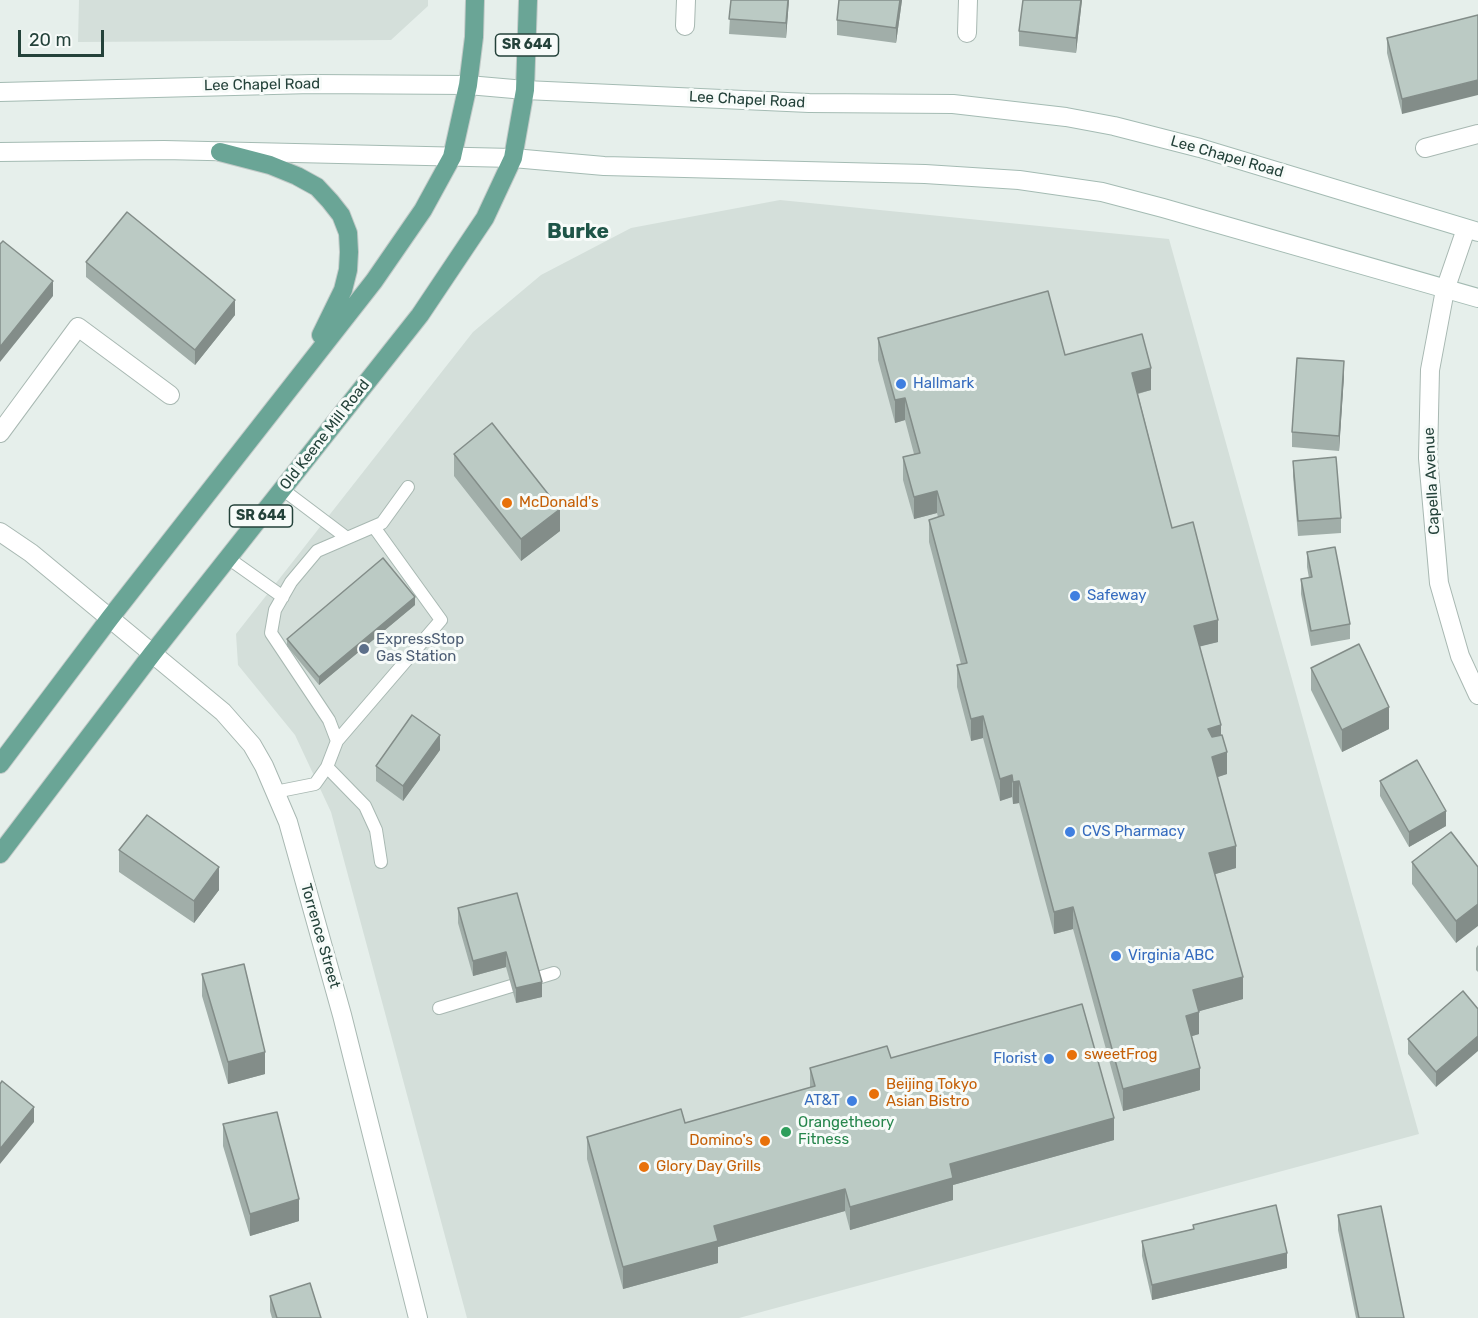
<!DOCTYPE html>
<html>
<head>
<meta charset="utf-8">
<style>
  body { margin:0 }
  #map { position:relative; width:1478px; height:1318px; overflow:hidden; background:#e6efeb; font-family:Rubik,sans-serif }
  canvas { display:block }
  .scale { position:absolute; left:18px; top:30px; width:86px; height:27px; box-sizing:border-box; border:3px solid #24423a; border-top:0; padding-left:8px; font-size:18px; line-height:21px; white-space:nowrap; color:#24423a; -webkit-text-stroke:4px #f7fbf9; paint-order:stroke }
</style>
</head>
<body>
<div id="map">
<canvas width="1478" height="1318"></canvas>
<div class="scale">20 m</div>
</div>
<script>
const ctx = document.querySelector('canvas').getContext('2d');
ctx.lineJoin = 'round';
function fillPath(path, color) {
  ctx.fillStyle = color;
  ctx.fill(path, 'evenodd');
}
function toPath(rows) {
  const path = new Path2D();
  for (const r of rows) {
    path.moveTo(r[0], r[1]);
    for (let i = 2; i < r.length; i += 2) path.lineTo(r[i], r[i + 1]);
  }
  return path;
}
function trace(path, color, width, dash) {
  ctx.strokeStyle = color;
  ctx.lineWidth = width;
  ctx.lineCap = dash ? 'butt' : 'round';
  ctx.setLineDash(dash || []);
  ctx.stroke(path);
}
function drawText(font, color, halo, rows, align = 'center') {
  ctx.font = font + ' Rubik,sans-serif';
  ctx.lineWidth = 6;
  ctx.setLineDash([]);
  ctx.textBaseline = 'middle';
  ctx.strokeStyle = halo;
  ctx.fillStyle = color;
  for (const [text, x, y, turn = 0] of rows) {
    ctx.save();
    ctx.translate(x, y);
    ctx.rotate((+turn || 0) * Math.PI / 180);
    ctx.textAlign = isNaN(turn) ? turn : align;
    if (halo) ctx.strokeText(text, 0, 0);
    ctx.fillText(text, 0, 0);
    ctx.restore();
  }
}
fillPath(toPath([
  [79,0,428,0,428,6,391,40,78,42],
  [780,200,1169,239,1419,1134,739,1318,467,1318,331,812,295,735,238,665,236,634,473,332,541,275,631,228]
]), '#d4dfda');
const lane = toPath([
  [282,489,347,538],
  [228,558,283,597],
  [337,741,441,620,374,527],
  [327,767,365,806,376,830,381,862],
  [275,792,315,784,327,767,337,741,329,720,271,633,275,610,291,582,317,551,382,523,408,487],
  [439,1008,554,973]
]);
const street = toPath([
  [685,26,686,0],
  [967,33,968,0],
  [1425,148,1478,134],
  [1466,229,1445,290,1430,370,1428,458,1439,583,1460,656,1478,695],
  [0,433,78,327,170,395],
  [0,532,31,553,223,712,252,745,264,766,288,822,304,879,342,1015,418,1318]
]);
const secondary = toPath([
  [0,92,312,84,468,85,525,90,809,103,953,104,1066,117,1114,126,1200,148,1478,232],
  [0,152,164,150,513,158,604,166,925,174,1019,180,1102,192,1163,208,1478,298]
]);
const primary = toPath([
  [220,152,270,165,297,176,317,187,330,201,341,215,348,233,349,252,348,270,343,290,321,335],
  [0,764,110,618,374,281,423,210,452,157,468,85,474,37,475,0],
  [0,854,152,654,420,315,485,218,513,158,525,90,528,0]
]);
trace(lane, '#a8b8b2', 14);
trace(street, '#a8b8b2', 20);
trace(secondary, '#a4bbb3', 20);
trace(primary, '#c2cac8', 20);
trace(lane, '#fff', 12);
trace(street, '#fff', 18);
trace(secondary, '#fff', 18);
trace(primary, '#6aa596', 18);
fillPath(toPath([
  [731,0,789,0,786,38,729,34],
  [902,0,896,43,837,35,837,20],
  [1082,0,1076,53,1019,46,1019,31],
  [1478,15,1402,114,1387,53,1387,38],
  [86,262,235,315,195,365,86,277],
  [878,338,1065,355,1151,390,1138,394,1172,528,1218,642,1200,646,1221,735,1227,774,1217,777,1236,868,1215,874,1243,999,1199,1011,1199,1034,1192,1036,1200,1090,1123,1111,1073,929,1054,934,1019,803,1013,804,1012,797,1000,801,983,738,971,741,957,687,957,665,961,664,929,542,929,520,938,517,937,513,914,519,903,480,903,457,914,454,905,420,895,423,878,360],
  [1344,376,1339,451,1292,447,1292,432],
  [454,454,560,531,521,561,454,476],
  [1293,461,1341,518,1341,533,1298,536,1293,476],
  [1307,552,1350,624,1350,639,1311,646,1301,594,1301,579,1309,578,1307,567],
  [415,605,319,685,287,646,287,639],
  [1311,668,1389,729,1342,752,1311,690],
  [440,750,403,801,376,781,376,766],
  [1380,781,1446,826,1409,847,1380,796],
  [119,850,219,890,194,923,119,872],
  [1412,862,1478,867,1456,943,1412,884],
  [517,893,542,997,516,1003,506,967,473,976,458,923,458,908],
  [1478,945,1478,972,1476,970,1476,948],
  [202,974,265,1074,228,1084,202,996],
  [1463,991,1436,1087,1408,1054,1408,1039],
  [891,1058,1114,1140,953,1185,953,1200,850,1230,845,1211,718,1247,718,1263,623,1289,587,1159,587,1137,685,1123,810,1088,810,1068],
  [223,1124,299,1221,250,1236,223,1146],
  [1338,1215,1404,1318,1356,1318,1338,1230],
  [1193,1225,1287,1268,1152,1300,1142,1256,1142,1241,1193,1229],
  [270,1296,321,1318,272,1318,270,1311]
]), '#a1aea9');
fillPath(toPath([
  [788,0,789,0,786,38,786,23],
  [900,0,902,0,896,43,896,28],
  [1081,0,1082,0,1076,53,1076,38],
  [1478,80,1478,95,1402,114,1402,99],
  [53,281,53,296,0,362,0,347],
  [235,300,235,315,195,365,195,350],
  [1344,361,1344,376,1339,451,1339,436],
  [1151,368,1151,390,1132,395,1132,373],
  [905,398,905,420,895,423,895,400],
  [937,491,937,513,914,519,914,497],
  [560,509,560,531,521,561,521,539],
  [415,597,415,605,319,685,319,677],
  [1218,620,1218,642,1194,648,1194,626],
  [1389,707,1389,729,1342,752,1342,730],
  [983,716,983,738,971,741,971,719],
  [1221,725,1221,748,1208,751,1208,729],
  [440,735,440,750,403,801,403,786],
  [1227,752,1227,774,1212,779,1212,757],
  [1012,775,1012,797,1000,801,1000,779],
  [1019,781,1019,803,1013,804,1013,782],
  [1446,811,1446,826,1409,847,1409,832],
  [1236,846,1236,868,1209,876,1209,853],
  [219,867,219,890,194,923,194,901],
  [1478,904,1478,926,1456,943,1456,921],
  [1073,907,1073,929,1054,934,1054,912],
  [506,952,506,967,473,976,473,961],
  [1243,977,1243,999,1193,1013,1193,990],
  [542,982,542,997,516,1003,516,988],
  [1199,1012,1199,1034,1186,1038,1186,1016],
  [1478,1036,1478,1051,1436,1087,1436,1072],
  [265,1052,265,1074,228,1084,228,1062],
  [1200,1068,1200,1090,1123,1111,1123,1089],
  [34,1107,34,1122,0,1164,0,1149],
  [1114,1118,1114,1140,953,1185,953,1200,850,1230,850,1207,950,1164],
  [845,1189,845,1211,718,1247,718,1263,623,1289,623,1267,714,1226],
  [299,1199,299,1221,250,1236,250,1214],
  [1287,1253,1287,1268,1152,1300,1152,1285]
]), '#838d89');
const building = toPath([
  [731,0,788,0,786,23,729,19,731,0],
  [839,0,900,0,896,28,837,20,839,0],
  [1023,0,1081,0,1076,38,1019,31,1023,0],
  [1478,15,1478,80,1402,99,1387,38,1478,15],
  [127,212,235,300,195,350,86,262,127,212],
  [3,241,53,281,0,347,0,244,3,241],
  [1048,291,1065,355,1142,334,1151,368,1132,373,1172,528,1193,522,1218,620,1194,626,1221,725,1208,729,1212,737,1222,735,1227,752,1212,757,1236,846,1209,853,1243,977,1193,990,1199,1012,1186,1016,1200,1068,1123,1089,1073,907,1054,912,1019,781,1013,782,1012,775,1000,779,983,716,971,719,957,665,967,663,929,520,944,515,937,491,914,497,903,457,920,453,905,398,895,400,878,338,1048,291],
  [1297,358,1344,361,1339,436,1292,432,1297,358],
  [492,423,560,509,521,539,454,454,492,423],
  [1336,457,1341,518,1298,521,1293,461,1336,457],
  [1335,547,1350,624,1311,631,1301,579,1312,577,1307,552,1335,547],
  [383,558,415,597,319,677,287,639,383,558],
  [1359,644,1389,707,1342,730,1311,668,1359,644],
  [412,715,440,735,403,786,376,766,412,715],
  [1417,760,1446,811,1409,832,1380,781,1417,760],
  [147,815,219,867,194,901,119,850,147,815],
  [1451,832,1478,867,1478,904,1456,921,1412,862,1451,832],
  [517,893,542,982,516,988,506,952,473,961,458,908,517,893],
  [244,964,265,1052,228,1062,202,974,244,964],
  [1463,991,1478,1009,1478,1036,1436,1072,1408,1039,1463,991],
  [1082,1004,1114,1118,950,1164,953,1178,850,1207,845,1189,714,1226,718,1241,623,1267,587,1137,681,1109,685,1123,815,1086,810,1068,887,1046,891,1058,1082,1004],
  [2,1081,34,1107,0,1149,0,1084,2,1081],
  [277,1112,299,1199,250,1214,223,1124,277,1112],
  [1276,1205,1287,1253,1152,1285,1142,1241,1194,1229,1193,1225,1276,1205],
  [1381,1206,1404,1318,1359,1318,1338,1215,1381,1206],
  [310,1283,321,1318,277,1318,270,1296,310,1283]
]);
fillPath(building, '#bbcac4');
trace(building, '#838d89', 1.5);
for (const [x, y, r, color] of [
  [901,384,6,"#3f7fe0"],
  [507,503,6,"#e8710a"],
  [1075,596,6,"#3f7fe0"],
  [364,649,6,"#5c6f8a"],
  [1070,832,6,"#3f7fe0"],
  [1116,956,6,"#3f7fe0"],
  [1072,1055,6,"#e8710a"],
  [1049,1059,6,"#3f7fe0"],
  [874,1094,6,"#e8710a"],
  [852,1101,6,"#3f7fe0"],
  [786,1132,6,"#2e9e5b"],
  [765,1141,6,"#e8710a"],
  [644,1167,6,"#e8710a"]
]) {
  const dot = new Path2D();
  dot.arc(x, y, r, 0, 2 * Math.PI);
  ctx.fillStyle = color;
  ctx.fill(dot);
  trace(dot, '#f7fbf9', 2);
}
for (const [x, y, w] of [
  [527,45,63],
  [261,516,63]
]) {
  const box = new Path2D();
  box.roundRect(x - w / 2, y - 11, w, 22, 4.5);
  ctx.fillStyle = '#f7fbf9';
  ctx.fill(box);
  trace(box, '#24423a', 1.5);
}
drawText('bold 14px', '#24423a', null, [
  ["SR 644",527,45],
  ["SR 644",261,516]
]);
drawText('15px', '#24423a', '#f7fbf9', [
  ["Lee Chapel Road",262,85,-1],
  ["Lee Chapel Road",747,100,3],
  ["Lee Chapel Road",1227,157,16],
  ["Old Keene Mill Road",325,435,-52],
  ["Capella Avenue",1432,481,-93],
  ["Torrence Street",320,936,74]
]);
drawText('15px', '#366cbe', '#f7fbf9', [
  ["Hallmark",913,384],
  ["Safeway",1087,596],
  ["CVS Pharmacy",1082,832],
  ["Virginia ABC",1128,956],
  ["Florist",1037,1059,"right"],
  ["AT&T",840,1101,"right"]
], 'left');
drawText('15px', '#c56008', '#f7fbf9', [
  ["McDonald's",519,503],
  ["sweetFrog",1084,1055],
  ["Beijing Tokyo",886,1085],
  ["Asian Bistro",886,1102],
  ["Domino's",753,1141,"right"],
  ["Glory Day Grills",656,1167]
], 'left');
drawText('15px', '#4e5e75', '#f7fbf9', [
  ["ExpressStop",376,640],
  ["Gas Station",376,657]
], 'left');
drawText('15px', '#27864d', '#f7fbf9', [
  ["Orangetheory",798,1123],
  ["Fitness",798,1140]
], 'left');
drawText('bold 21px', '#1f5548', '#f7fbf9', [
  ["Burke",578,232]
]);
</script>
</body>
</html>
